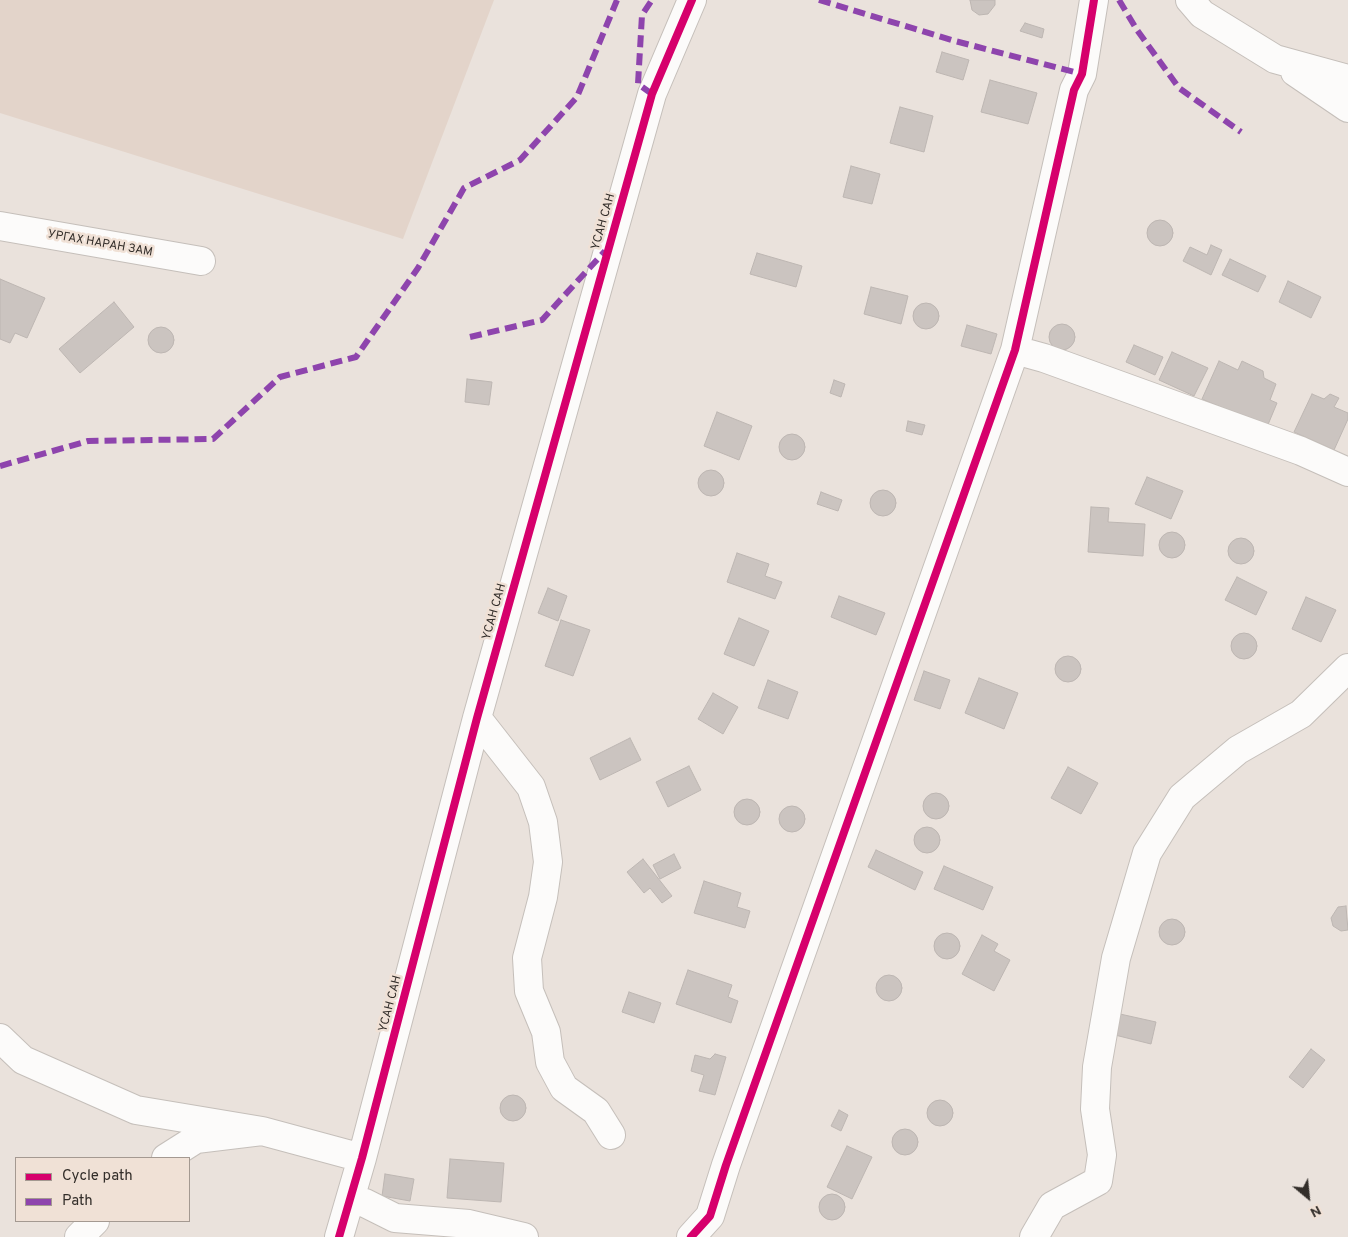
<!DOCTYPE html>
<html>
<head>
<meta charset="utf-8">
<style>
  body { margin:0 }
  #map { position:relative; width:1348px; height:1237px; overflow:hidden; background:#eae2dc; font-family:Overpass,sans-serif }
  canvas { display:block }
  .legend { position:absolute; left:15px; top:1157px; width:175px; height:65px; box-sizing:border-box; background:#f0e1d6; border:1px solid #a49991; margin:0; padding:6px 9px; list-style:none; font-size:15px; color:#332e2a }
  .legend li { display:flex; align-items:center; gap:10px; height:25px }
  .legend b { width:25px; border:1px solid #a49991 }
  .north { position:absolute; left:1283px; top:1172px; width:50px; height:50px; -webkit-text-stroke:4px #f0e1d6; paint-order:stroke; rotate:152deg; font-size:14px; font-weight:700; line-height:20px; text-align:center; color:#332e2a }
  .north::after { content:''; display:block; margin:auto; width:18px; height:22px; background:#332e2a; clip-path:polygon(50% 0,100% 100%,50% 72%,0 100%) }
</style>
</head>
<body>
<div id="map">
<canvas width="1348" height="1237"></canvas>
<ul class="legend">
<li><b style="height:6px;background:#d6006c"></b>Cycle path</li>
<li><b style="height:6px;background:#8e44ad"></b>Path</li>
</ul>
<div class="north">N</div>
</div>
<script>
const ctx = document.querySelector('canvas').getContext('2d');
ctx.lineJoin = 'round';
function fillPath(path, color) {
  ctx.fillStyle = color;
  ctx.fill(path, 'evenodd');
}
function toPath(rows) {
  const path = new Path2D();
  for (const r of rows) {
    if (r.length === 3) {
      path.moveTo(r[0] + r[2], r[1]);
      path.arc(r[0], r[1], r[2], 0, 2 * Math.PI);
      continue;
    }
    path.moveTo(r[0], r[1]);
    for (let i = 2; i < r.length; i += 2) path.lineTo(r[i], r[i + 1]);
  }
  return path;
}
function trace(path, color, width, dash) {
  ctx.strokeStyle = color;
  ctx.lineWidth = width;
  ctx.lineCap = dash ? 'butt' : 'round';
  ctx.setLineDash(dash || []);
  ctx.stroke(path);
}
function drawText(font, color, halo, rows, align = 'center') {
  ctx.font = font + ' Overpass,sans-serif';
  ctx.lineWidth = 5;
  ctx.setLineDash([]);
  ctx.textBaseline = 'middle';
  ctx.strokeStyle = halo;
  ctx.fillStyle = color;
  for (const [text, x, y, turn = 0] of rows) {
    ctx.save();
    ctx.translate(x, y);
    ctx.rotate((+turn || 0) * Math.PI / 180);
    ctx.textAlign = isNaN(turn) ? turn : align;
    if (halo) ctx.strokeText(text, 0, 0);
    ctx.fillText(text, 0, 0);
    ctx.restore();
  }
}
fillPath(toPath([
  [0,0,494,0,403,239,0,113]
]), '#e3d4ca');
const building = toPath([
  [970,0,995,0,995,5,988,14,979,15,972,10,970,0],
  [1025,23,1044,29,1042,38,1020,31,1025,23],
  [942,52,969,60,963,80,936,72,942,52],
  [990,80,1037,93,1028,124,981,112,990,80],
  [900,107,933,116,924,152,890,143,900,107],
  [851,166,880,174,872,204,843,197,851,166],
  [1160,233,13],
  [1211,245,1222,250,1211,275,1183,261,1190,247,1207,255,1211,245],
  [757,253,802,266,796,287,750,274,757,253],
  [1230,259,1266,276,1258,292,1222,275,1230,259],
  [0,279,45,298,27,338,15,333,10,343,0,339,0,279],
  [1288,281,1321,297,1311,318,1279,302,1288,281],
  [871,287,908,296,901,324,864,314,871,287],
  [114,302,134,327,80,373,59,349,114,302],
  [926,316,13],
  [1062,337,13],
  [967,325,997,334,991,354,961,346,967,325],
  [161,340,13],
  [1134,345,1163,357,1155,375,1126,362,1134,345],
  [1172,352,1208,368,1194,396,1159,380,1172,352],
  [1219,361,1238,370,1242,361,1263,371,1264,378,1276,384,1270,400,1277,403,1267,427,1202,399,1219,361],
  [467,379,492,382,489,405,465,402,467,379],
  [834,380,845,384,841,397,830,393,834,380],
  [1312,394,1324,399,1330,394,1339,398,1334,407,1348,413,1348,419,1334,450,1294,432,1312,394],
  [717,412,752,426,739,460,704,446,717,412],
  [908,421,925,425,922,435,906,431,908,421],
  [792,447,13],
  [711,483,13],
  [1147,477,1183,491,1171,519,1135,504,1147,477],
  [883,503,13],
  [821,492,842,500,838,511,817,504,821,492],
  [1091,507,1109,508,1108,522,1145,524,1143,556,1088,552,1091,507],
  [1172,545,13],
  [1241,551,13],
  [737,553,769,564,765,576,782,582,775,599,727,582,737,553],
  [1237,577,1267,592,1256,615,1225,600,1237,577],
  [548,588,567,596,558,621,538,613,548,588],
  [839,596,885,613,876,635,831,617,839,596],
  [1306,597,1336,610,1321,642,1292,629,1306,597],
  [739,618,769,631,754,666,724,654,739,618],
  [561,620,590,630,573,676,545,666,561,620],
  [1244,646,13],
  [1068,669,13],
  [924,671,950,680,940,709,914,700,924,671],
  [979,678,1018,693,1004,729,965,713,979,678],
  [768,680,798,692,788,719,758,708,768,680],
  [713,693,738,707,723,734,698,719,713,693],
  [630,738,641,760,600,780,590,758,630,738],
  [689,766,701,790,668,807,656,782,689,766],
  [1068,767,1098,783,1081,814,1051,798,1068,767],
  [936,806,13],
  [747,812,13],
  [792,819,13],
  [927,840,13],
  [876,850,923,872,915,890,868,867,876,850],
  [674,854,681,868,660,879,653,865,674,854],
  [643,859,672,896,662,903,650,888,644,893,627,872,643,859],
  [944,866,993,887,983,910,934,889,944,866],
  [704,881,741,893,737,907,750,911,745,928,694,913,704,881],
  [1346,906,1348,930,1341,931,1333,926,1331,918,1338,907,1346,906],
  [1172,932,13],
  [947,946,13],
  [982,935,998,944,994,951,1010,960,994,991,962,974,982,935],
  [688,970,732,985,728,997,738,1001,731,1023,676,1004,688,970],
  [889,988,13],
  [629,992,661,1003,654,1023,622,1012,629,992],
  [1120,1014,1156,1022,1151,1044,1115,1035,1120,1014],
  [1311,1049,1325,1060,1303,1088,1289,1077,1311,1049],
  [715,1054,726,1057,715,1095,699,1091,704,1075,691,1071,695,1055,710,1059,715,1054],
  [513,1108,13],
  [940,1113,13],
  [839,1110,848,1115,841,1131,831,1126,839,1110],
  [905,1142,13],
  [847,1146,872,1157,852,1199,827,1187,847,1146],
  [450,1159,504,1163,501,1202,447,1198,450,1159],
  [385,1174,414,1179,410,1201,382,1196,385,1174],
  [832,1207,13]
]);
fillPath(building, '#cbc4c0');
trace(building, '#bdb6b2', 1);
const minor = toPath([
  [1190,0,1202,14,1275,59,1348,79],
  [1295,72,1348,108],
  [0,226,201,261],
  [1015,350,1044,358,1301,451,1348,472],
  [477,718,531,787,543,822,548,862,543,897,527,958,529,991,546,1032,550,1062,564,1088,596,1111,611,1135],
  [0,1038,23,1060,136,1110,262,1131],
  [166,1158,196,1139,262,1131,362,1158],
  [350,1200,365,1203,395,1218,469,1224,524,1237],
  [79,1237,95,1221],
  [339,1237,362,1158,477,718,652,94,692,0],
  [691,1237,710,1216,726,1165,1015,350,1074,90,1082,74,1094,0],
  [1034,1237,1052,1206,1098,1181,1102,1155,1095,1109,1097,1067,1116,958,1147,853,1182,797,1238,750,1301,714,1348,668]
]);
trace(minor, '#c5bfba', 30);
trace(minor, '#fcfbfa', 28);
trace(toPath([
  [819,0,955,41,1082,74],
  [1119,0,1137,30,1179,88,1241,132],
  [652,94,638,84,642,15,652,0],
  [470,337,542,320,605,251],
  [0,466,88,441,213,439,280,377,356,357,418,268,464,188,520,160,577,97,617,0]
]), '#8e44ad', 6, [12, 6]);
trace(toPath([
  [339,1237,362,1158,477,718,652,94,692,0],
  [691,1237,710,1216,726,1165,1015,350,1074,90,1082,74,1094,0]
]), '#d6006c', 8);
drawText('12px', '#332e2a', '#f0e1d6', [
  ["ҮСАН САН",604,222,-74],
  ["УРГАХ НАРАН ЗАМ",100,244,10],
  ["ҮСАН САН",495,612,-74],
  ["ҮСАН САН",391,1004,-75]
]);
</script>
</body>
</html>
